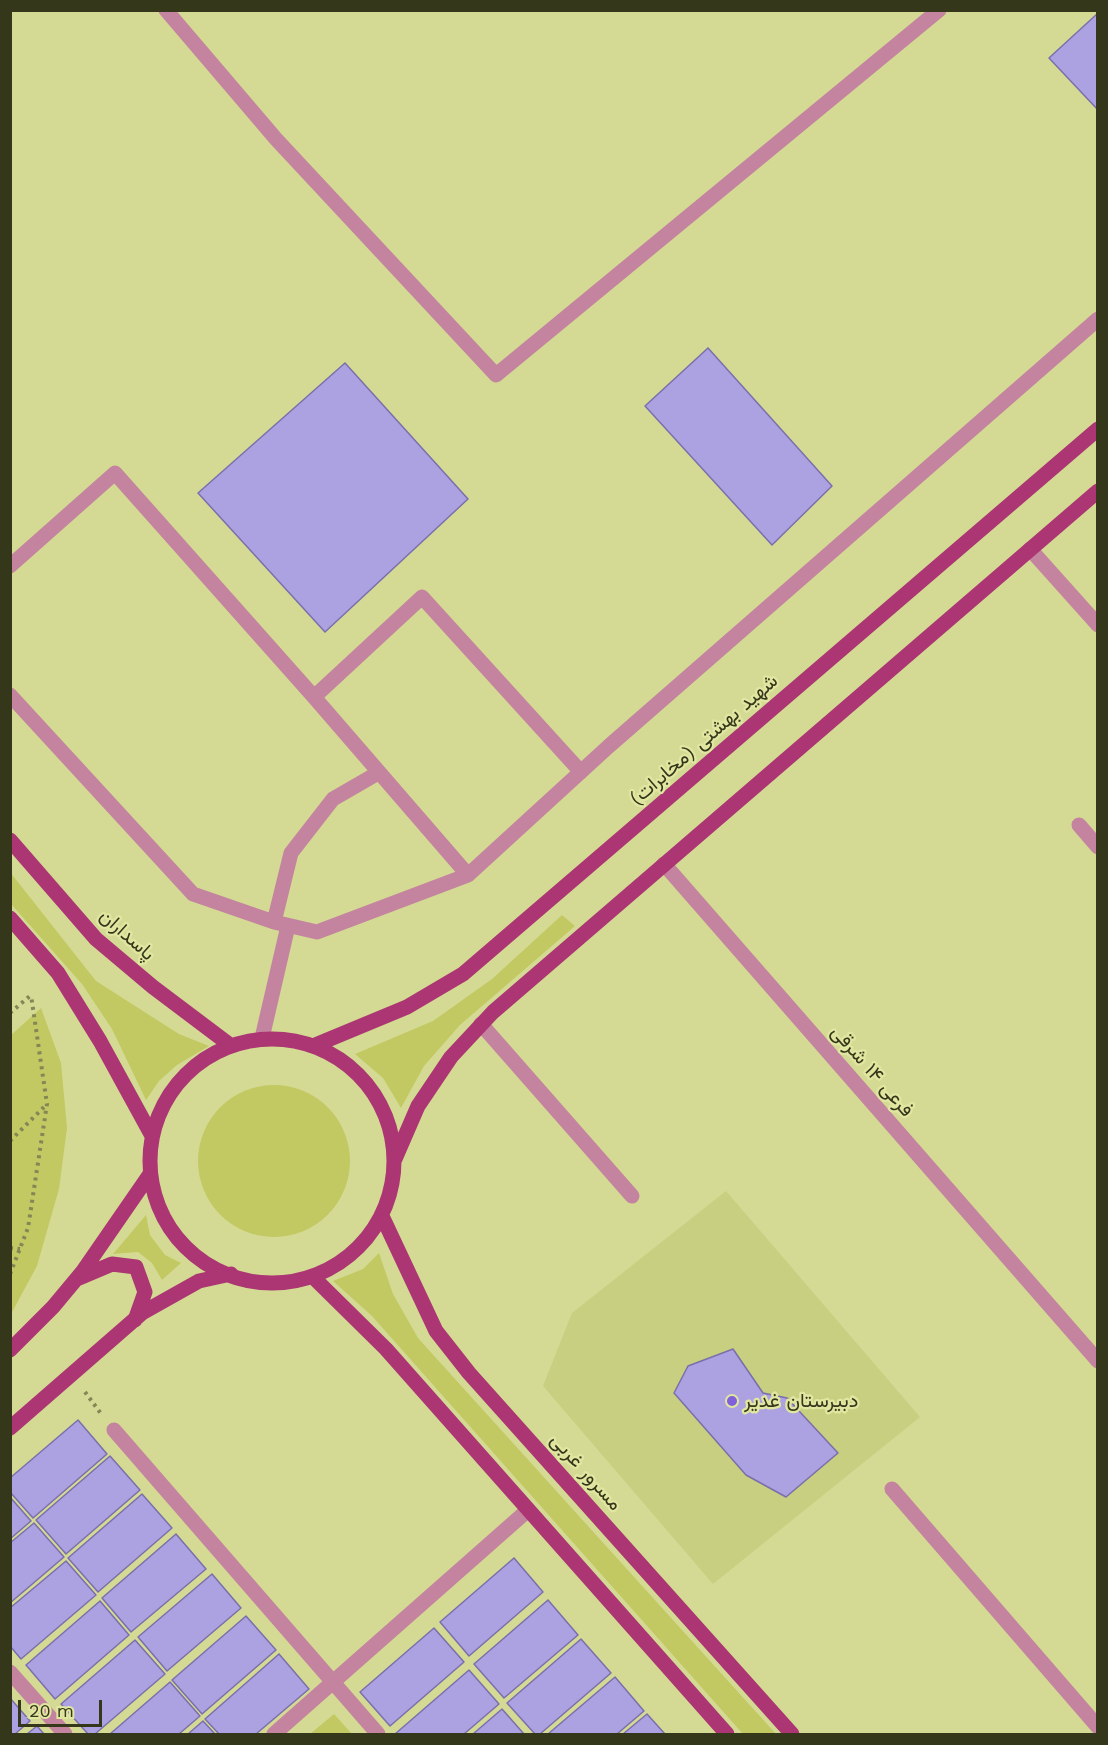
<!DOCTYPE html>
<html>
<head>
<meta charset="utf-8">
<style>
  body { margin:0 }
  #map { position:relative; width:1108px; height:1745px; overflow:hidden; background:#d4da94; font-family:"Work Sans",sans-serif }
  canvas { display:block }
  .frame { position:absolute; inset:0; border:12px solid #35371b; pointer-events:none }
  .scale { position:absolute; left:18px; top:1700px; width:84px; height:27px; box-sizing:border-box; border:3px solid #35371b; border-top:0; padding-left:8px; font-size:18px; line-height:21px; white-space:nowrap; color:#35371b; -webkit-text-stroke:4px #e1e7a0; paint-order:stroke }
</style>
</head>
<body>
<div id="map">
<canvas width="1108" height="1745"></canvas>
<div class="frame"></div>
<div class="scale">20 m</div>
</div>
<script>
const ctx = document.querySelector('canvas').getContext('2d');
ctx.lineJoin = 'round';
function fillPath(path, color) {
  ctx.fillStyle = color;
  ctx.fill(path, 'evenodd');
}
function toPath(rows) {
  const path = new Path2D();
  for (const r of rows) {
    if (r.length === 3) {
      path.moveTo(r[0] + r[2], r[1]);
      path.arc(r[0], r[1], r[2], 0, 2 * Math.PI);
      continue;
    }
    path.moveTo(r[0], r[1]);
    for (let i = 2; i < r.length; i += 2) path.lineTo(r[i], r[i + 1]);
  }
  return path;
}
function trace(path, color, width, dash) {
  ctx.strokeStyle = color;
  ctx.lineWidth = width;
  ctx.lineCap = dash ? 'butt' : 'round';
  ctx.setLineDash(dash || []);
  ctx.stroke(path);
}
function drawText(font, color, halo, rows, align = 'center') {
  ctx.font = font + ' "Work Sans",Vazirmatn,sans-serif';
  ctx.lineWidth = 4.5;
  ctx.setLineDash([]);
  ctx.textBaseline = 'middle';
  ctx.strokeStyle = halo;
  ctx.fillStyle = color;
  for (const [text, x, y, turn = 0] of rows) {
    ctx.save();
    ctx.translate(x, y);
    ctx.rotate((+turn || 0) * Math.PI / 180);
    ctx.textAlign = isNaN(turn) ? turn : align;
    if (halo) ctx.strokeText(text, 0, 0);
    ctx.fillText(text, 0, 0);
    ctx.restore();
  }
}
fillPath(toPath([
  [726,1191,920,1417,713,1584,543,1386,572,1313]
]), '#c8cf80');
fillPath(toPath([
  [10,872,96,981,179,1034,209,1046,177,1065,159,1081,146,1100,112,1029,82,984,11,904],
  [562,915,575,926,460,1025,424,1066,401,1108,383,1078,355,1054,433,1021,492,979],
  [41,1008,61,1063,67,1128,59,1189,37,1266,11,1314,11,1035],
  [274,1161,76],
  [146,1215,150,1235,165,1255,181,1263,162,1280,152,1263,138,1252,113,1254],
  [379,1253,393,1294,418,1338,776,1734,743,1734,372,1316,333,1281,363,1269],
  [334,1714,352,1734,310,1734]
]), '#c2c962');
const building = toPath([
  [1098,13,1098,110,1049,58,1098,13],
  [708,348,832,486,772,545,645,406,708,348],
  [345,363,468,499,325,632,198,493,345,363],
  [733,1349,763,1393,787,1398,838,1453,786,1497,746,1475,674,1393,688,1366,733,1349],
  [78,1420,107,1454,33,1518,10,1492,10,1478,78,1420],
  [110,1456,140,1490,66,1554,36,1520,110,1456],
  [142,1494,172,1528,98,1592,68,1558,142,1494],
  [10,1497,31,1521,10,1539,10,1497],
  [34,1523,64,1557,10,1603,10,1543,34,1523],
  [176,1534,206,1569,131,1632,102,1598,176,1534],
  [514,1558,543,1592,469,1656,440,1622,514,1558],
  [66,1561,96,1595,21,1659,10,1646,10,1608,66,1561],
  [212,1574,241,1608,167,1671,138,1637,212,1574],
  [548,1600,578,1635,504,1698,474,1664,548,1600],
  [100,1601,129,1635,55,1699,26,1665,100,1601],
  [246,1616,276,1650,202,1714,172,1680,246,1616],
  [434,1628,464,1662,390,1726,360,1692,434,1628],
  [581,1639,611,1673,540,1734,535,1734,507,1703,581,1639],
  [135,1640,165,1674,95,1734,88,1734,61,1704,135,1640],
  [279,1654,309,1689,256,1734,219,1734,205,1719,279,1654],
  [469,1670,499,1704,464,1734,395,1734,469,1670],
  [615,1677,644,1711,617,1734,548,1734,615,1677],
  [170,1682,200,1716,179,1734,110,1734,170,1682],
  [10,1698,30,1721,15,1734,10,1734,10,1698],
  [502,1709,524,1734,473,1734,502,1709],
  [647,1714,665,1734,623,1734,647,1714],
  [203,1721,215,1734,188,1734,203,1721],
  [37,1726,44,1734,27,1734,37,1726]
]);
fillPath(building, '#aca1e1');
trace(building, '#7b6fab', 1.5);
trace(toPath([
  [10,1013,31,995],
  [10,1141,46,1105],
  [10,1248,20,1249],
  [10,1274,28,1228,47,1104,31,995],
  [85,1392,102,1415]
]), '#838756', 4, [3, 4.5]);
trace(toPath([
  [166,10,276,139,496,375,939,10],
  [1030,549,1098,625],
  [10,566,115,473,314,697,468,875],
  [10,695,193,894,274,922],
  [314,697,422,597,581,772],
  [378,773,333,799,291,853,274,922,317,932,468,875,609,746,1098,319],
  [1079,825,1098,847],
  [664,864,1098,1361],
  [481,1024,632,1196],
  [262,1038,288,926],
  [114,1430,378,1734],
  [892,1489,1098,1727],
  [10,1672,65,1734],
  [274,1734,528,1510]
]), '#c4849f', 15);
trace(toPath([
  [10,840,96,939,153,987,230,1045],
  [10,918,58,973,100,1041,152,1136],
  [272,1161,122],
  [313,1046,407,1007,463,974,1098,429],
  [395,1159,418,1106,451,1057,493,1012,1098,491],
  [382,1216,436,1331,469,1373,792,1734],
  [313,1277,386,1349,727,1734],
  [79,1278,112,1264,136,1267,145,1292,135,1320],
  [10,1350,53,1307,83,1271,150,1174],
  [10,1428,142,1313,199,1281,231,1274]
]), '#ab3673', 15);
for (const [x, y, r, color] of [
  [732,1401,6,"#8160db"]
]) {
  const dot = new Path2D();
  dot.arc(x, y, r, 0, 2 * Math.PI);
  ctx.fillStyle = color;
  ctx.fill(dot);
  trace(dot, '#e1e7a0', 2);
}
drawText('20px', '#35371b', '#e1e7a0', [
  ["شهید بهشتی (مخابرات)",704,740,-41],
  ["پاسداران",127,935,42],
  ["فرعی ۱۴ شرقی",872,1071,49],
  ["مسرور غربی",586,1472,48]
]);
drawText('20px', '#35371b', '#e1e7a0', [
  ["دبیرستان غدیر",744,1401]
], 'left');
</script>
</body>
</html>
